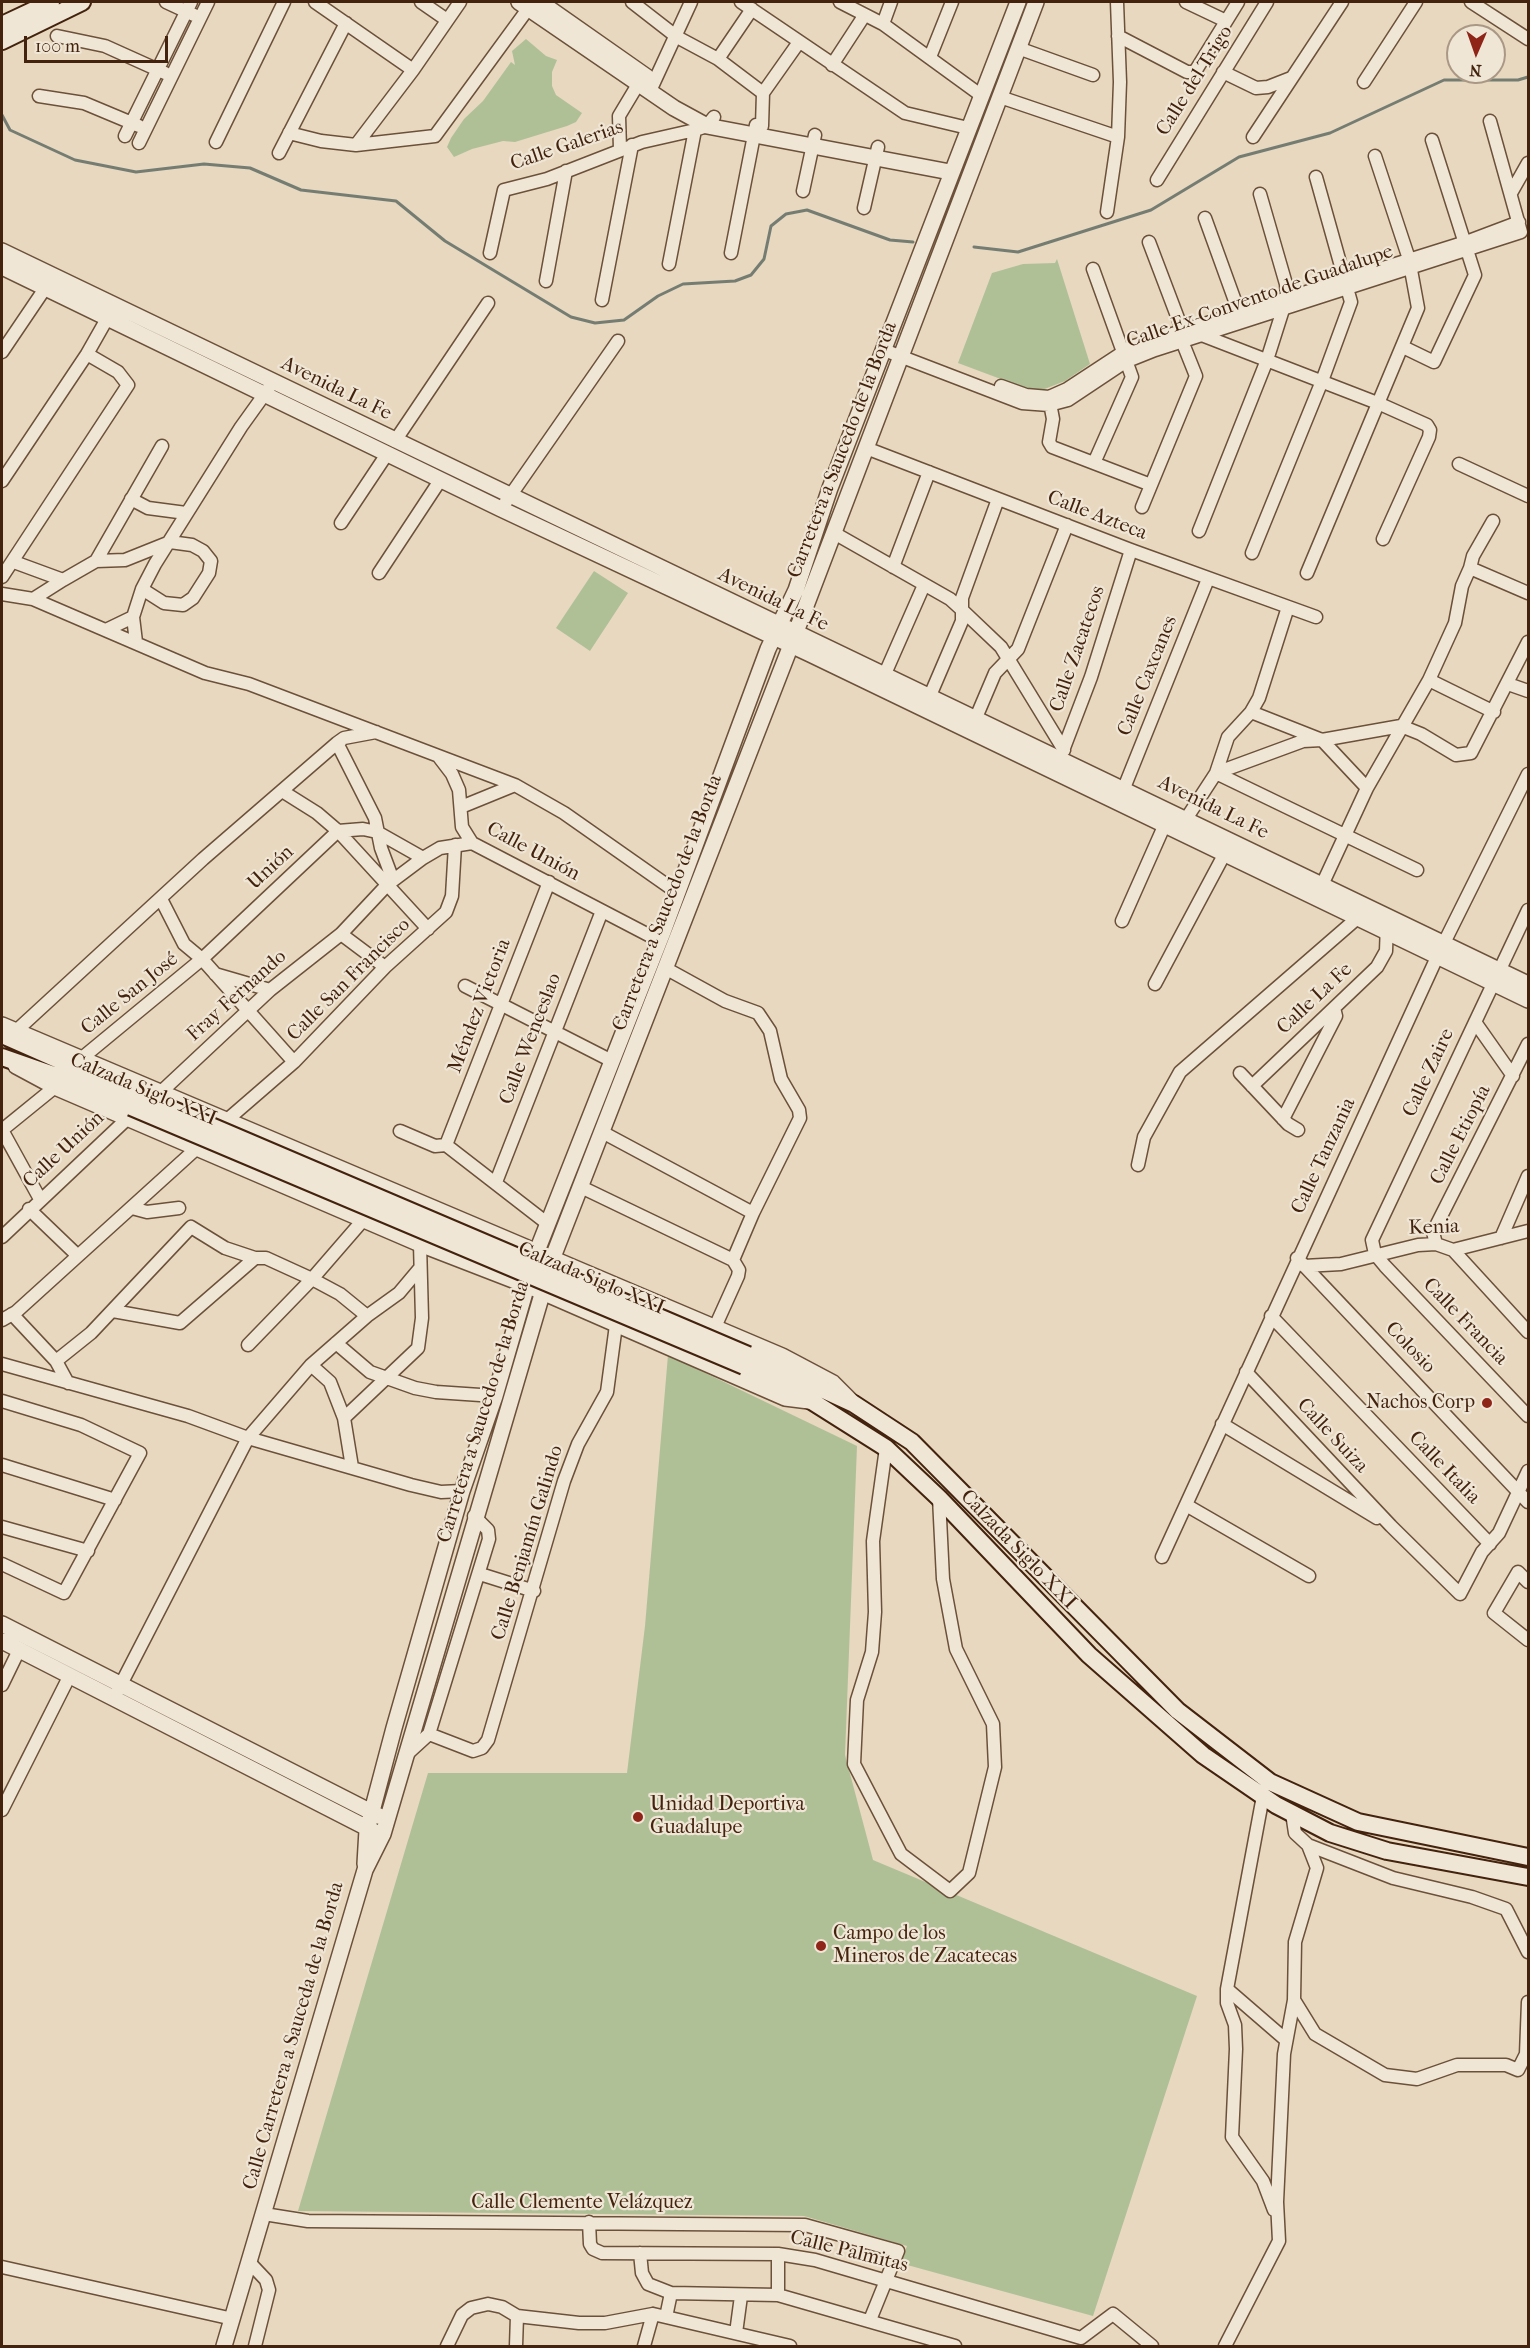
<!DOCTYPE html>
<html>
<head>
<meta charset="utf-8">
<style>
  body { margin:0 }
  #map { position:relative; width:1530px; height:2348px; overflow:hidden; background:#e7d8bf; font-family:"IM FELL French Canon",serif }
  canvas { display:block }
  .frame { position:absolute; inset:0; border:3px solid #43220e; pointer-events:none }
  .north { position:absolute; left:1446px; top:24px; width:60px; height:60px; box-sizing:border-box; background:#efe6d5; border:2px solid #aa9885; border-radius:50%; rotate:182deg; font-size:16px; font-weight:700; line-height:24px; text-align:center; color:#43220e }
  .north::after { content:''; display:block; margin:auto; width:21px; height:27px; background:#8f2418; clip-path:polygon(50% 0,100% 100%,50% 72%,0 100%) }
  .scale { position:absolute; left:24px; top:36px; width:144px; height:27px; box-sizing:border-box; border:3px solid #43220e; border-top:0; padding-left:8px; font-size:18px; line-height:21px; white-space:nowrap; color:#43220e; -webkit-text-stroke:4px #efe6d5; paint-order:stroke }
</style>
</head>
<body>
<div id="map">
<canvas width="1530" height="2348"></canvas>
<div class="frame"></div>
<div class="north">N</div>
<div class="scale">100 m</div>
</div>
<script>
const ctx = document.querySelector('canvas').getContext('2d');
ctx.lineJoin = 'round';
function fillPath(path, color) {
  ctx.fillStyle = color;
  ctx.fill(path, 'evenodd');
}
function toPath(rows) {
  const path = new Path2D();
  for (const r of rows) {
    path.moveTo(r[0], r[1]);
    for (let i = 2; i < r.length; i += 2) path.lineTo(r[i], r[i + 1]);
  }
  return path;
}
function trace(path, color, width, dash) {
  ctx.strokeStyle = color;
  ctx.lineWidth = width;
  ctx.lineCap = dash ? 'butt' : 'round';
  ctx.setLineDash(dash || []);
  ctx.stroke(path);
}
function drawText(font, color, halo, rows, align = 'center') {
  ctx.font = font + ' "IM FELL French Canon",serif';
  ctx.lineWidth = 4.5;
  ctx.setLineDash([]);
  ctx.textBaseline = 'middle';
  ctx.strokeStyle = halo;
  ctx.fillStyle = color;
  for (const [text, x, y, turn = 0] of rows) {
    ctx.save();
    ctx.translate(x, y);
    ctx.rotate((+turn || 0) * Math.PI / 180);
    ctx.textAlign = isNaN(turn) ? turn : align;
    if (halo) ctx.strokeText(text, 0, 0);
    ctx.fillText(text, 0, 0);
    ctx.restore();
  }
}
fillPath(toPath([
  [526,39,546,56,557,60,552,72,552,86,556,95,582,113,576,122,567,126,515,142,503,141,472,149,454,157,447,147,451,138,464,119,483,101,511,62,515,65,512,51],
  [1057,259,1090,364,1065,381,1042,390,1022,387,958,363,992,273,1023,264,1055,263],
  [594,571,628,593,590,651,556,628],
  [668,1355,857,1446,845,1755,873,1860,1197,1996,1093,2316,900,2263,907,2246,804,2216,298,2211,428,1773,627,1773,645,1626]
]), '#afc097');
trace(toPath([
  [2,115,10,130,75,160,136,172,204,164,250,168,301,190,396,201,445,241,571,317,595,323,624,320,658,296,683,284,735,281,751,275,764,259,771,226,786,214,807,210,890,240,913,242],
  [974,247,1018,252,1151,210,1239,157,1330,133,1444,80,1518,80,1528,77]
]), '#757d73', 3);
const minor = toPath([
  [166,2,194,15],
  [315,2,413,70],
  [421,2,447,20],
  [632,2,677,37,718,59,763,93,799,42],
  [741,2,905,113,968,128],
  [840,2,883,24,982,96],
  [1186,2,1226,21],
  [1471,2,1528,39],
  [883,24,891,2],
  [57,36,105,46,165,73],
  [1118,36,1187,72,1192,72,1196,70,1238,2],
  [1018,48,1093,75],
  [930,57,952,2],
  [718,59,752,9],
  [832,65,864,16],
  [1223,72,1256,88,1268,87,1291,78],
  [1364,82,1416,2],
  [650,91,691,2],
  [39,96,84,103,139,126],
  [1000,97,1118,137],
  [762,126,763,93],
  [289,133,321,141,356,145,435,136,533,2],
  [125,136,191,2],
  [1253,137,1342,2],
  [216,142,284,2],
  [139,143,208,2],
  [356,145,413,70,460,2],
  [620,149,619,116,643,76],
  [279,153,346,23],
  [1157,180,1267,2],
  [803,191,815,135],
  [1511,193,1528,163],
  [864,208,878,147],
  [1107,212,1118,137,1120,82,1117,2],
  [1205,218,1239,312,1236,319],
  [490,253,504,190,547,179,642,142,695,130,707,126,714,117],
  [731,253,756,125],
  [669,264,695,130],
  [1093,269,1132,377,1094,463],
  [546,281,566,171],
  [602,300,632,145],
  [1199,334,1380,404,1427,425,1430,430,1429,437,1383,539],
  [1403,347,1434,362,1475,275,1432,140],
  [884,350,1022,403,1049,405,1068,400,1125,362,1155,350,1521,232,1490,121],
  [2,352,50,281],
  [1001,386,1026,395,1049,397,1067,389,1131,347,1466,242,1519,222],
  [1049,398,1053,419,1049,442,1052,447,1151,485],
  [395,441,488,303],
  [866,448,1131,550,1316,617],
  [1459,464,1528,496],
  [2,481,87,354,108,317],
  [131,499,148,508,186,513],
  [1142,507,1196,376,1182,341,1182,329,1149,242],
  [501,509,618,341],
  [1493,521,1473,556,1470,568,1528,593],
  [341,523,387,454],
  [1199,531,1267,360,1287,297,1286,284,1260,194],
  [834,533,950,599,961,609,1001,647,1064,750],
  [1252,553,1322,381,1351,302,1316,177],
  [96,561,162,446],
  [14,562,63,580,33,599],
  [893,567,929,472],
  [379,573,441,479],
  [1307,573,1418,308,1409,259,1375,156],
  [2,577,128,385,118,372,87,354],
  [63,580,96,561,125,560,170,542,192,545,203,551,211,561,209,573,193,598,183,605,164,603,142,589],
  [2,594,33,599,205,673,249,684,515,785,564,813,678,893],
  [106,630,133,617],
  [136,642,133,617,142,589,155,564,241,427,269,388],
  [884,676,924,585],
  [1429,680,1455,623,1462,586,1470,568],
  [1508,684,1528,691],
  [929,698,962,621,962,598,998,499],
  [1251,712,1322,740,1367,788],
  [975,720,995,673,1018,649,1067,525],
  [337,743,375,818,381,848,393,880],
  [1062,753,1091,677,1131,550],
  [439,757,452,774,459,790,462,827,472,843,660,941],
  [1216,773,1303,741,1322,740,1401,726,1421,734,1456,755,1471,753,1528,642],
  [1216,773,1228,737,1251,712,1259,698,1288,607],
  [1124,788,1208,579],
  [282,791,317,813,338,831,428,929],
  [461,807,515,785],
  [1186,819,1216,773,1417,870],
  [1322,885,1367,788,1429,680,1494,712],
  [161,899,184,944,202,959,294,1062],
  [1528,910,1372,1240,1375,1254,1385,1266,1528,1416],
  [1122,921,1165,824],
  [341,934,385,967],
  [665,968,725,1001,758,1013,770,1031,781,1079,799,1110,800,1118,753,1213,733,1260,739,1270,738,1276,715,1327],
  [215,974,270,990],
  [1155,984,1225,853],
  [465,986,612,1061],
  [1475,1022,1513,1076],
  [16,1031,203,859,337,743,344,738,376,732],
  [82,1058,202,959,338,831,363,829,377,832,423,858,440,848,472,843],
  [1240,1073,1288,1124,1298,1130],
  [1252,1086,1377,967,1386,951,1387,924],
  [161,1092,270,990,341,934,387,885,423,858],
  [1283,1119,1336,1016,1334,1008],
  [227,1120,294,1062,385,967,446,912,452,896,455,845],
  [2,1130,40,1199],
  [2,1130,55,1087],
  [400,1131,435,1146,446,1145,548,1224],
  [602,1132,753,1213],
  [446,1145,549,882],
  [1138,1165,1144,1137,1180,1072,1362,914],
  [496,1182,602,911],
  [581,1187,733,1260],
  [132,1208,147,1212,179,1208],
  [29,1209,77,1255],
  [2,1237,128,1118],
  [1501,1238,1528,1176],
  [1436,1244,1433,1232,1528,1044],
  [1453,1250,1528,1332],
  [1297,1258,1528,1502],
  [1304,1266,1341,1264,1418,1245,1436,1244,1453,1250,1528,1231],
  [113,1311,180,1323,255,1258],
  [12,1314,56,1361,68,1383],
  [1271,1316,1490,1544],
  [2,1320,16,1312,197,1148],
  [336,1343,370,1372,415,1388,436,1392,495,1396],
  [248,1345,312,1279,364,1219],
  [56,1361,91,1333,191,1227,225,1248,255,1258,266,1258,312,1279,340,1294,367,1316],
  [2,1364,188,1416,248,1438,411,1485,441,1492,462,1491],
  [311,1365,330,1382,344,1418,352,1467],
  [1246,1372,1391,1526,1460,1594,1482,1552,1499,1533,1528,1471],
  [2,1401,81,1425,140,1453,64,1593,2,1564],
  [344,1418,418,1348,422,1318,420,1244],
  [1222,1424,1377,1518],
  [886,1448,873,1541,875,1612,872,1652,857,1700,854,1764,901,1854,950,1891,969,1873,995,1767,993,1724,956,1649,943,1579,939,1498],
  [2,1465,115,1500],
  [1186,1505,1309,1576],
  [2,1527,88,1551],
  [1162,1557,1438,955,1528,774],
  [480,1574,534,1591],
  [1528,1582,1518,1572,1494,1613,1528,1640],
  [2,1685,19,1650],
  [117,1692,248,1438,311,1365,367,1316,399,1293,420,1268],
  [429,1734,489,1539,488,1530,474,1516],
  [406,1755,429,1734,473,1751,482,1748,488,1740,564,1481,578,1444,607,1392,616,1325],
  [1263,1796,1227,1989,1227,2003,1235,2025,1236,2049,1232,2137,1263,2181,1274,2210],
  [2,1810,70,1675],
  [1308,1845,1393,1878,1472,1897,1506,1909,1528,1952],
  [1227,1989,1286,2040],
  [1294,2000,1315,2034,1385,2075,1417,2079,1457,2065,1506,2065,1518,2070,1526,2054,1528,2002],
  [264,2214,308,2221,805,2225,898,2251,870,2320],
  [589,2222,590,2244,593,2249,602,2253,778,2254,815,2260,1081,2338],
  [640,2253,642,2273,648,2284,671,2293,666,2317],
  [778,2254,778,2295],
  [249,2262,266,2280,269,2290,255,2346],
  [2,2267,233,2319],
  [671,2293,778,2295,955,2346],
  [736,2333,741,2296],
  [1081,2338,1113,2314,1152,2346],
  [447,2346,462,2315,471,2308,488,2304,502,2307,517,2316,579,2323,605,2323,653,2314,790,2346],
  [516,2346,517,2316],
  [644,2346,653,2314],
  [1225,2346,1279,2241,1277,2202,1284,2054,1294,2000,1295,1942,1317,1868,1308,1845,1295,1833,1292,1813]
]);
const tertiary = toPath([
  [519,2,674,108,707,126,950,172],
  [540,2,647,77],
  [2,251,1528,984],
  [2,267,501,509,810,654,1528,1000],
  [2,1025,782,1356,833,1383,852,1402],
  [16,1066,55,1087,420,1244,526,1285,785,1398,809,1401],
  [2,1624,379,1816],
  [2,1641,375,1832],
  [365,1864,367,1830,394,1728,462,1491,495,1396,537,1251,663,932,768,649,796,590,830,488,1018,2],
  [224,2346,365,1870,383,1834,553,1257,791,645,1036,2]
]);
const secondary = toPath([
  [2,25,51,2],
  [2,41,82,2],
  [2,1035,136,1094],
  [2,1057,68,1080,131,1107],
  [748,1355,854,1404,912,1442,1178,1711,1270,1782,1358,1822,1528,1857],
  [744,1366,783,1383,886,1448,939,1498,1089,1655,1203,1755,1276,1805,1330,1833,1387,1851,1528,1877]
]);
trace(minor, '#6c503a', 15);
trace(tertiary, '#6c503a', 18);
trace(secondary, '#43220e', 20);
trace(minor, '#efe6d5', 12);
trace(tertiary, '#efe6d5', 15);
trace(secondary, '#efe6d5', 16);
const secondaryBridge = toPath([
  [136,1094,748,1355],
  [131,1107,744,1366]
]);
trace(secondaryBridge, '#43220e', 20, []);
trace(secondaryBridge, '#efe6d5', 16);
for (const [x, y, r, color] of [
  [1487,1403,6,"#8f2418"],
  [638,1817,6,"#8f2418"],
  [821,1946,6,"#8f2418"]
]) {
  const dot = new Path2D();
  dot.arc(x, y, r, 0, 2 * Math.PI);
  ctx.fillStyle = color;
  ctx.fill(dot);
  trace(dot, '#efe6d5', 2);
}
drawText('20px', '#43220e', '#efe6d5', [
  ["Calle del Trigo",1195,81,-58],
  ["Calle Galerias",567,146,-19],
  ["Calle Ex-Convento de Guadalupe",1260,297,-19],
  ["Avenida La Fe",336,389,26],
  ["Carretera a Saucedo de la Borda",843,450,-69],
  ["Calle Azteca",1097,516,21],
  ["Avenida La Fe",773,600,26],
  ["Calle Zacatecos",1078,649,-71],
  ["Calle Caxcanes",1148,676,-68],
  ["Avenida La Fe",1213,808,26],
  ["Calle Unión",533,852,28],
  ["Unión",271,868,-43],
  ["Carretera a Saucedo de la Borda",668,903,-69],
  ["Calle San Francisco",349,980,-45],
  ["Calle San José",130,994,-39],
  ["Fray Fernando",237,996,-42],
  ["Calle La Fe",1315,999,-43],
  ["Méndez Victoria",480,1006,-69],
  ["Calle Wenceslao",531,1039,-69],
  ["Calle Zaire",1429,1073,-65],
  ["Calzada Siglo XXI",143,1090,23],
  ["Calle Etiopía",1461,1135,-63],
  ["Calle Unión",64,1150,-43],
  ["Calle Tanzania",1324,1156,-65],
  ["Kenia",1434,1228,-2],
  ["Calzada Siglo XXI",591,1279,23],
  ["Calle Francia",1465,1322,46],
  ["Colosio",1410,1348,46],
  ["Carretera a Saucedo de la Borda",484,1412,-73],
  ["Calle Suiza",1332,1436,47],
  ["Calle Italia",1444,1468,46],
  ["Calle Benjamín Galindo",528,1543,-73],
  ["Calzada Siglo XXI",1018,1550,46],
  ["Calle Carretera a Sauceda de la Borda",294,2036,-74],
  ["Calle Clemente Velázquez",582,2203],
  ["Calle Palmitas",849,2252,14]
]);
drawText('20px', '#43220e', '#efe6d5', [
  ["Nachos Corp",1475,1403,"right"],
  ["Unidad Deportiva",650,1805],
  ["Guadalupe",650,1828],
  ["Campo de los",833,1934],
  ["Mineros de Zacatecas",833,1957]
], 'left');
</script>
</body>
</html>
